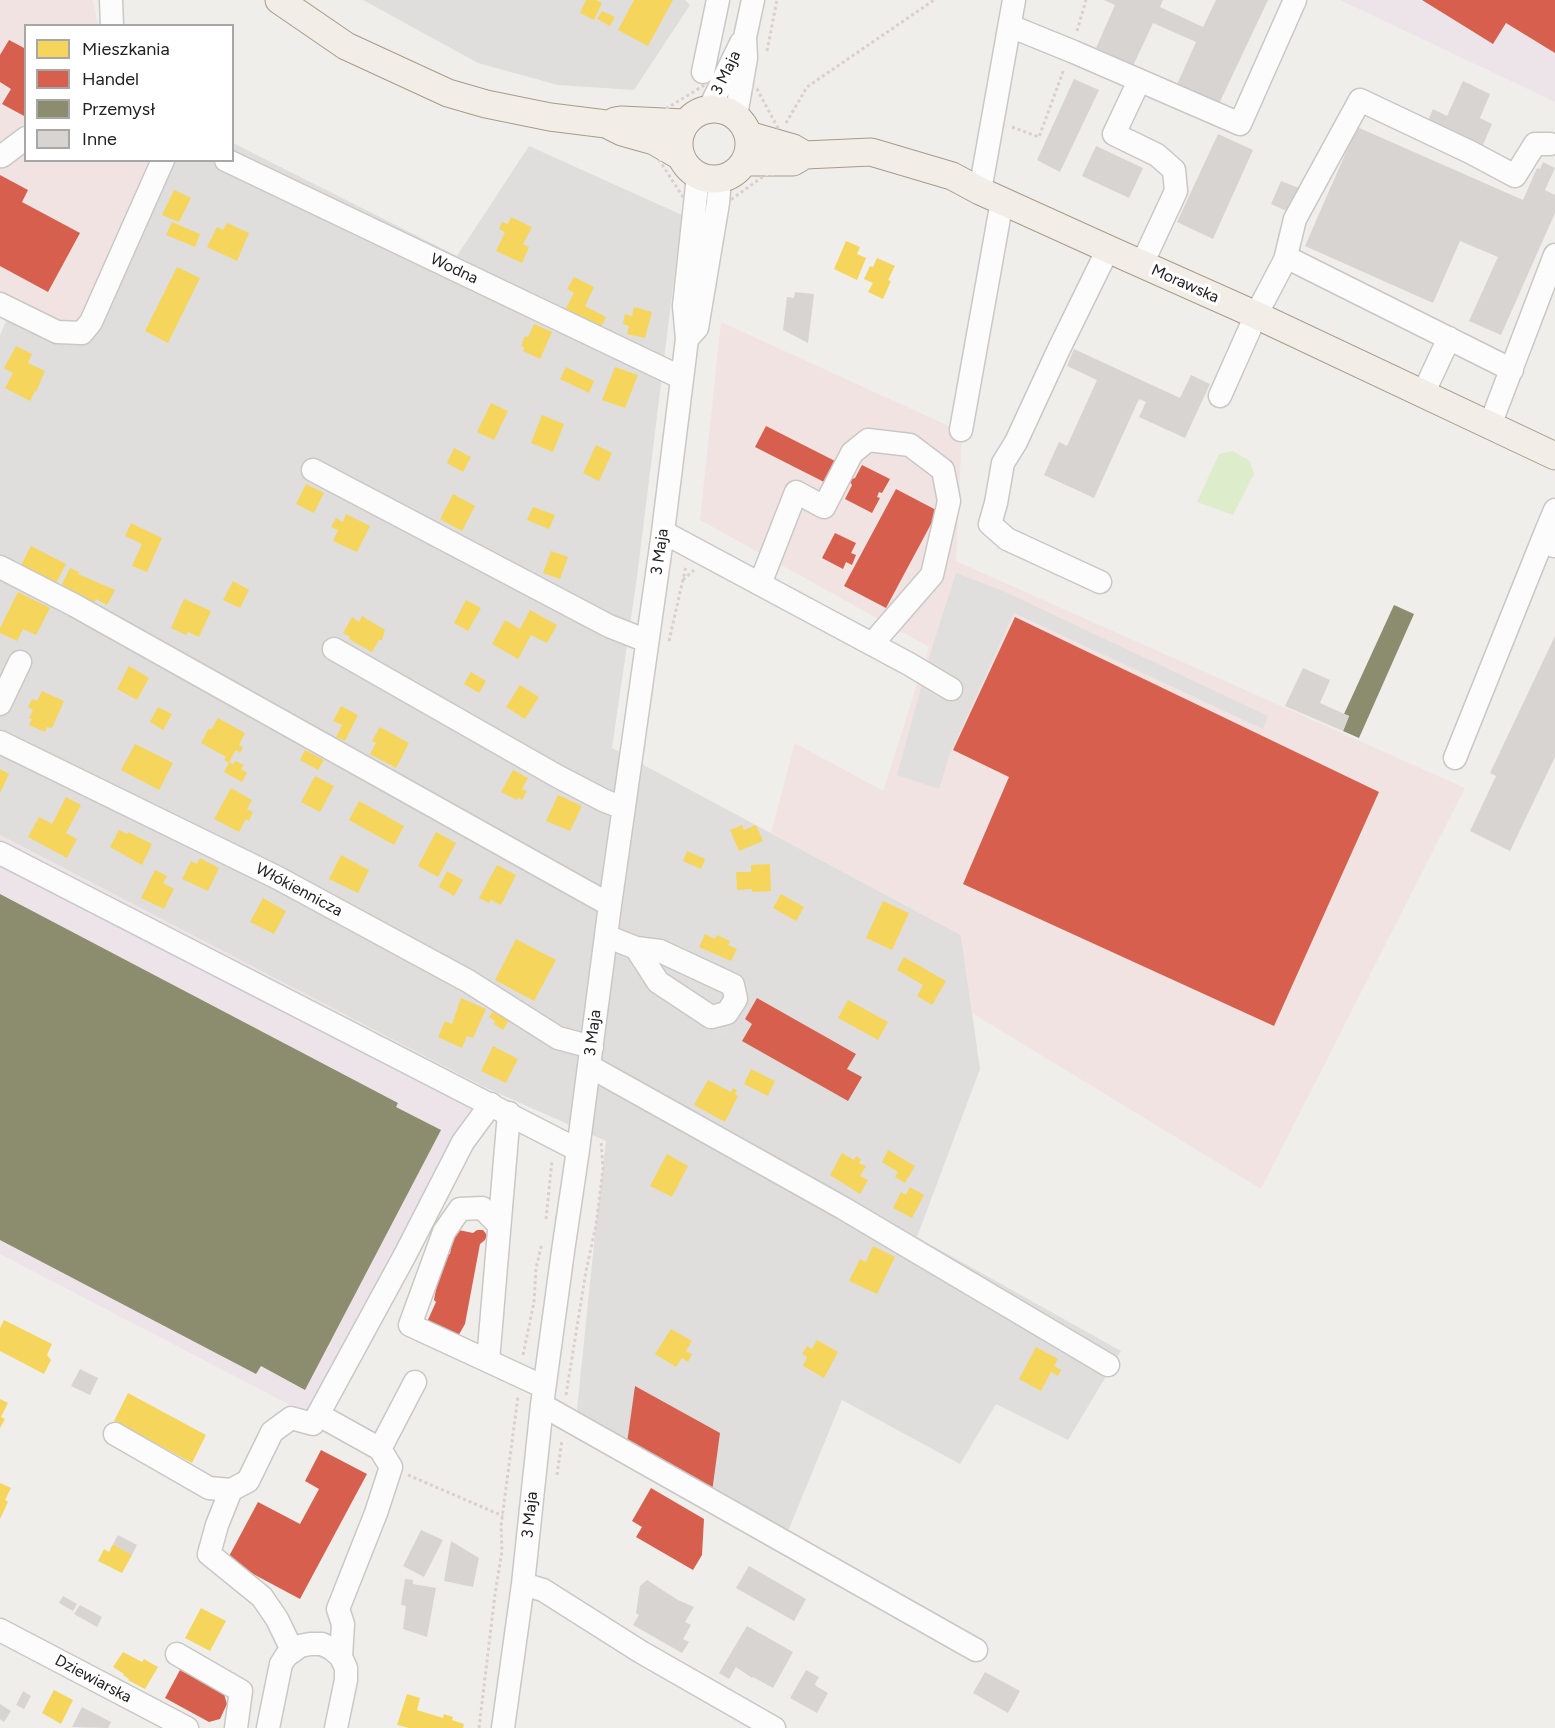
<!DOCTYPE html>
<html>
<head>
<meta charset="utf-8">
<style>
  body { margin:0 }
  #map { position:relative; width:1555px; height:1728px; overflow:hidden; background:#f0eeeb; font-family:Figtree,sans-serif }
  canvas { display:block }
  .legend { position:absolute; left:24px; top:24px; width:210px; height:138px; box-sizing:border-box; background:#fff; border:2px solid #a7a7a7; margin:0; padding:8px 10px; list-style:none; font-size:18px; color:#222 }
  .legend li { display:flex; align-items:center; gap:12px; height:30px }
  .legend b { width:30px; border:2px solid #a7a7a7 }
</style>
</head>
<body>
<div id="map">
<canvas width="1555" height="1728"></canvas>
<ul class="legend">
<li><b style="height:16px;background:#f6d55c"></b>Mieszkania</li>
<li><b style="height:16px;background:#d6604d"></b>Handel</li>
<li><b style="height:16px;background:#8c8c6e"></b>Przemysł</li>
<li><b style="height:16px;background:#d7d4d2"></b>Inne</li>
</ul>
</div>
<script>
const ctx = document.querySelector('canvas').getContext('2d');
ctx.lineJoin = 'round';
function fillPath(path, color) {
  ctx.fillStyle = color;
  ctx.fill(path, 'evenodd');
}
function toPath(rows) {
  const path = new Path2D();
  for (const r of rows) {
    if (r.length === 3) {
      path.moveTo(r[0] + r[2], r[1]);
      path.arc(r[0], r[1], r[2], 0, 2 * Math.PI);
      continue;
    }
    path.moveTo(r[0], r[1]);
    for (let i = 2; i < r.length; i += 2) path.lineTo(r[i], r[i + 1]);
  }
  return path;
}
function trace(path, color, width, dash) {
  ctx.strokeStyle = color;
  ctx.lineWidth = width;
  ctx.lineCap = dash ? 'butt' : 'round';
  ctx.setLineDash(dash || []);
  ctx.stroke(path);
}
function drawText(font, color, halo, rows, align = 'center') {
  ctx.font = font + ' Figtree,sans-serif';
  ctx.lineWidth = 6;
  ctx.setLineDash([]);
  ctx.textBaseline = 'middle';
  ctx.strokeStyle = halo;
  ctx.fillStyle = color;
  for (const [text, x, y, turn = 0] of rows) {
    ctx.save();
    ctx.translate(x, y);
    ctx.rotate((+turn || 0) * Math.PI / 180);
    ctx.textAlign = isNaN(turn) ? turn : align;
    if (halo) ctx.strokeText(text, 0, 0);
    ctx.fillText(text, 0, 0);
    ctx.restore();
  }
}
fillPath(toPath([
  [363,0,685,0,690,5,634,90,558,85,478,63],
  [233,143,457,256,529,146,682,215,637,577,612,748,961,935,980,1069,917,1237,1121,1351,1068,1440,996,1404,960,1464,842,1400,786,1536,576,1419,596,1225,606,1141,484,1087,0,835,0,335,14,303,158,161,232,160]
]), '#dfdedc');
fillPath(toPath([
  [0,0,93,0,98,25,26,26,26,160,158,161,83,324,74,329,0,295],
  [721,322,962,432,956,561,1465,788,1261,1189,972,1013,961,935,771,833,795,743,883,791,929,647,700,520]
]), '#f1e3e1');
fillPath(toPath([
  [1340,0,1555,0,1555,102],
  [0,835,484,1087,313,1417,0,1254]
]), '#ede4e9');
fillPath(toPath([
  [1233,451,1250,461,1254,474,1233,515,1197,502,1219,454]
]), '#ddeccb');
fillPath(toPath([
  [956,573,1003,591,1268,716,1263,729,1014,613,949,756,939,789,897,775,932,648],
  [668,939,753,987,725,1038,639,990]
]), '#e0dfde');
fillPath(toPath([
  [586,0,596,0,602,3,594,20,580,13],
  [634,0,673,0,648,46,618,30],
  [602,11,615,17,610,26,597,19],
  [174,190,191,198,179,222,162,215],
  [511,217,532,227,523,244,529,247,522,263,496,251,505,232,499,229,502,222,508,224],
  [172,222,200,234,195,247,166,235],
  [227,223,249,233,237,261,207,247,217,227,223,230],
  [846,241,860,247,857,254,866,258,857,280,834,269],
  [877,258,895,266,888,280,891,281,883,299,868,292,873,283,864,279,870,266,873,267],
  [177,267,200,278,168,343,145,331],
  [574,277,594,287,585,306,606,317,600,329,564,312,574,293,567,289],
  [634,307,652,312,645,338,627,334,629,326,623,324,625,314,632,316],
  [534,324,552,332,540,359,523,351,524,347,521,346,525,336,528,337],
  [16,346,32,354,28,363,45,371,36,392,35,391,30,401,5,388,13,373,4,368],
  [566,367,594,381,589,393,560,379],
  [615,367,638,375,625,408,602,400],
  [491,403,508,411,494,440,477,432],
  [542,415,564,424,553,452,531,443],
  [596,445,612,453,599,481,583,473],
  [454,448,471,457,463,472,447,463],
  [306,484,324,493,314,513,296,504],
  [453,494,475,506,462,531,440,519],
  [533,507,555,515,549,529,527,520],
  [346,514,370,526,357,552,333,541,338,530,331,527,336,518,343,522],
  [131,523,162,538,147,572,132,566,142,544,125,536],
  [31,546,66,564,55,585,20,567],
  [551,551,568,557,560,579,543,573],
  [70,568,79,572,78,574,115,590,107,605,96,599,91,607,65,591,62,584],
  [233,581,249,590,240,608,223,600],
  [18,592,50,608,36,635,23,629,17,641,0,633,0,628],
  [184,599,211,611,199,637,188,632,186,635,171,628],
  [466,600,481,608,468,631,454,623],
  [530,610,557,625,547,643,531,635,518,659,492,644,505,620,520,629],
  [362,616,385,630,382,640,379,640,372,652,349,639,350,637,343,633,352,617,359,622],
  [129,666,149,678,137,700,117,689],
  [471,672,486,681,479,693,464,684],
  [520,685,539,697,525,719,506,707],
  [42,691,64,701,52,728,47,727,45,732,29,725,32,719,29,718,33,710,28,707,32,699,37,701],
  [341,706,358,715,345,741,336,737,342,725,333,721],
  [158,707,172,714,163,730,150,722],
  [218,718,245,733,239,745,243,747,240,753,236,750,229,762,233,764,235,761,244,765,241,769,247,773,242,782,224,772,229,763,224,760,226,757,201,743,209,728,211,730],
  [380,727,409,743,396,768,370,754,376,743,372,741],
  [135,744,173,763,159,790,121,770],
  [305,750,324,760,318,770,300,760],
  [0,769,9,774,0,793],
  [513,770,528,778,522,789,527,791,522,800,518,797,517,800,501,792],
  [315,776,334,786,320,812,301,802],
  [231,788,252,800,247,809,253,812,249,821,246,819,239,832,214,819],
  [558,795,582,806,570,831,546,821],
  [66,797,81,805,66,833,77,839,67,858,28,837,39,817,52,824],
  [359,801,404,826,394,845,349,820],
  [742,825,744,830,756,825,763,841,739,851,730,830],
  [119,830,127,834,128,832,152,844,142,865,110,847],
  [436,832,456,843,438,877,418,866],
  [687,851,705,859,701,869,683,861],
  [341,855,369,870,358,893,329,879],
  [200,858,219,868,208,891,182,879,191,861,197,864],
  [770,864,771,891,752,892,752,889,737,890,736,872,751,872,751,865],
  [497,865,516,875,501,905,491,900,489,903,479,898],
  [155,870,167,876,163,883,174,889,164,909,141,898],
  [447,871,463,880,454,896,439,887],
  [781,894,804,907,796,921,773,908],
  [263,898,286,911,274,934,250,922],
  [883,901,909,913,892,950,866,938],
  [705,934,715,939,717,935,730,941,728,945,737,949,731,961,699,947],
  [516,939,556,960,534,1001,495,980],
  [904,957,946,981,932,1005,917,996,923,985,897,970],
  [461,998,486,1009,473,1038,467,1036,462,1048,438,1037,445,1021,452,1024],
  [848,1000,888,1022,878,1040,838,1018],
  [496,1006,512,1016,503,1030,494,1024,495,1021,489,1017],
  [493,1046,518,1059,506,1083,481,1071],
  [751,1069,775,1081,768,1096,744,1084],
  [708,1080,731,1092,733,1088,737,1090,735,1094,738,1096,725,1122,694,1105],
  [888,1150,915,1166,905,1183,895,1177,898,1172,882,1162],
  [842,1153,854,1160,856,1156,861,1159,859,1163,866,1166,860,1176,868,1180,860,1194,830,1175],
  [667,1154,688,1166,672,1197,650,1186],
  [910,1187,924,1195,912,1218,893,1208,901,1192,906,1195],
  [873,1246,895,1257,877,1294,849,1281,860,1259,866,1262],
  [4,1320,52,1344,47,1355,51,1360,44,1374,0,1351,0,1328],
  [671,1329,692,1341,686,1351,692,1354,688,1362,682,1358,676,1367,655,1354],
  [817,1340,838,1352,824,1378,803,1366,807,1357,802,1354,807,1346,812,1349],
  [1036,1347,1058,1359,1054,1366,1061,1370,1058,1376,1051,1372,1041,1391,1019,1379],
  [128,1393,206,1435,192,1463,114,1421],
  [0,1399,8,1403,1,1417,5,1419,0,1428],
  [0,1483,11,1488,5,1500,8,1502,0,1519],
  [113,1544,132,1555,122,1573,98,1561,104,1549,109,1552],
  [201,1608,226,1621,210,1651,185,1638],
  [123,1652,142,1662,144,1659,158,1667,145,1689,128,1680,129,1679,123,1675,124,1674,113,1667],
  [54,1690,73,1700,61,1724,42,1713],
  [407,1694,420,1698,417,1710,443,1718,444,1714,453,1717,452,1720,464,1724,463,1728,409,1728,397,1725]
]), '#f6d55c');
fillPath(toPath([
  [1422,0,1555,0,1555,53,1506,23,1493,44],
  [9,40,26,49,26,117,2,104,11,89,0,82,0,55],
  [0,175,28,190,22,202,80,233,48,292,0,266],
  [766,426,835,461,824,482,755,447],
  [862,465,890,479,882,493,879,492,877,497,880,498,872,513,845,499,852,485,850,482,852,479,855,478],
  [896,489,938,511,886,608,844,586],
  [835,533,856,543,851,553,856,555,852,565,846,562,843,569,822,558],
  [1015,617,1379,792,1274,1026,963,884,1009,777,953,750],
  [757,998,856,1054,847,1069,862,1077,848,1101,742,1041,752,1024,745,1019],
  [454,1229,473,1233,477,1230,483,1230,487,1235,485,1240,480,1244,465,1324,457,1338,427,1322,436,1302,434,1300,443,1253,450,1254],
  [635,1386,720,1433,712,1492,627,1443],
  [321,1450,367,1474,300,1599,227,1560,258,1502,300,1524,319,1489,305,1481],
  [651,1488,704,1519,702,1555,693,1570,636,1537,642,1527,632,1521],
  [180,1670,224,1694,227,1704,220,1719,209,1722,165,1698]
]), '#d6604d');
fillPath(toPath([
  [1394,605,1414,614,1359,738,1343,731,1349,716,1344,714],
  [0,894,398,1103,396,1107,441,1130,305,1390,261,1366,256,1374,0,1240]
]), '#8c8c6e');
fillPath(toPath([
  [1104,0,1163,0,1160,7,1203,27,1216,0,1268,0,1217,108,1175,89,1196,42,1153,23,1133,66,1096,48,1115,5],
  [1074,79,1099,90,1060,172,1037,160],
  [1463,81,1490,94,1480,118,1492,124,1482,147,1427,123,1433,109,1447,116],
  [1357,127,1523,200,1537,168,1540,169,1543,162,1555,168,1545,190,1555,195,1555,213,1501,335,1469,321,1498,257,1460,241,1433,303,1305,246],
  [1218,134,1253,150,1213,239,1177,222],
  [1096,146,1143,168,1129,198,1082,176],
  [1281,181,1299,188,1289,212,1271,204],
  [795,292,814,294,808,343,783,330,787,297,794,298],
  [1074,349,1180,398,1191,375,1210,384,1185,438,1139,417,1146,402,1139,399,1094,498,1044,475,1059,442,1067,446,1097,380,1067,366],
  [1555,636,1555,757,1510,851,1470,831,1496,776,1490,773],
  [1303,668,1330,680,1320,703,1349,716,1343,731,1285,706],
  [80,1369,98,1378,90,1395,71,1386],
  [421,1530,443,1540,424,1577,403,1566],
  [118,1535,137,1545,132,1555,113,1544],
  [451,1541,479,1558,473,1587,444,1581],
  [749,1566,806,1599,794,1621,736,1588],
  [405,1579,413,1580,413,1584,436,1588,427,1637,403,1629,406,1606,401,1605],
  [647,1580,678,1600,694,1607,685,1622,691,1625,683,1639,689,1642,682,1653,633,1625,639,1615,636,1613,640,1586],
  [63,1596,77,1604,73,1611,59,1603],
  [80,1605,102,1617,97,1627,74,1614],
  [747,1626,793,1652,773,1688,753,1677,752,1678,736,1667,729,1679,719,1673],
  [806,1670,819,1677,815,1684,816,1686,828,1693,817,1713,790,1698],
  [985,1672,1020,1691,1008,1713,973,1693],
  [23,1691,31,1696,24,1709,16,1705],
  [0,1704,11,1711,4,1722,0,1719],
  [82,1707,111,1722,108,1728,72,1727]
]), '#d7d4d2');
const minor = toPath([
  [111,0,112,26],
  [1010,26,1074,52,1240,124,1295,0],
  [703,72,718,0],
  [1139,81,1114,134,1157,155,1174,170,1176,191,1142,264],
  [707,109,712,103,741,43],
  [736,116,746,58,745,37,753,0],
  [0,155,2,156,26,138],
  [226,160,682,378],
  [980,191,1014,0],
  [1286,257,1512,370],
  [0,304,57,332,82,333,91,322,163,160],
  [688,338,697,328,718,203,720,178],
  [1423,394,1449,338],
  [1220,396,1256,315,1285,260,1295,219,1360,100,1470,152,1515,176,1535,144,1550,144],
  [1490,425,1555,255],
  [961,430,1002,201],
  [313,470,609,626,647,641],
  [663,532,909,664,951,689],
  [1554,546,1545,534,1555,510],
  [0,567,74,605,610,905],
  [1100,582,1007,539,990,524,996,503,1003,463,1016,442,1058,351,1108,249],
  [760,584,796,492,824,507,852,453,868,440,910,445,943,470,949,501,932,575,872,644],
  [334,649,557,776,603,800,623,808],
  [0,704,20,662],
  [0,742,278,878,468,981,558,1038,592,1047],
  [1455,758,1545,534],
  [0,853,578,1150],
  [606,936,636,948,658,982,711,1017,727,1013,736,999,733,985,660,951,636,948],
  [589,1066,843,1208,1108,1365],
  [509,1113,488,1361,544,1387],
  [488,1361,410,1325,444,1232,460,1209,482,1208,499,1225],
  [542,1405,976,1650],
  [319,1415,380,1449,415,1382],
  [115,1434,209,1488,231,1490,248,1481,272,1432,291,1418,313,1424,405,1255,463,1142,491,1104],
  [231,1490,217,1525,209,1554,262,1597,277,1619,292,1650],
  [523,1584,543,1590,641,1652,774,1728],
  [0,1630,187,1728],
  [177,1654,241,1691,236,1728],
  [268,1728,281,1664,286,1656,300,1646,310,1644,322,1644,332,1649,341,1657],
  [336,1728,346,1680,346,1668,341,1657,343,1624,338,1609,376,1513,391,1467,380,1449],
  [503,1728,523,1584,542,1405,563,1251,578,1150,610,905,663,532,687,339,684,306,698,176]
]);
const major = toPath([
  [279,0,346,46,448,93,486,104,550,117,606,124,622,132,654,141,680,156],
  [714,144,35],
  [615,121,621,120,685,123],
  [748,135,793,148,805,155],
  [744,162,793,162,805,155,871,152,952,176,980,191,1108,249,1256,315,1555,456]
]);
trace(minor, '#c9c8c7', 25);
trace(major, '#a79c86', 29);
trace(toPath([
  [1077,31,1086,0],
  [767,51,777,0],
  [716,78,741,84,757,89,778,128,773,174,765,175,725,204,685,200,654,152,655,121,659,113,716,78],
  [786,123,807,87,934,0],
  [1012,127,1039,137,1064,69],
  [683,580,694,570],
  [669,641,686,566],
  [546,1219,552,1160],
  [523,1355,534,1302,536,1268,542,1243],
  [566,1395,586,1271,596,1225,603,1169,601,1141],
  [408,1475,503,1516],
  [557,1475,562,1440],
  [479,1728,495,1594,502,1551,501,1526,518,1396]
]), '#dccecd', 3, [3, 3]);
trace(minor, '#fdfcfc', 22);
trace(major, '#f3ede7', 27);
drawText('16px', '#222', '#fff', [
  ["3 Maja",726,73,-64],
  ["Wodna",454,269,25],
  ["Morawska",1185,284,24],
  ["3 Maja",660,552,-82],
  ["Włókiennicza",299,890,28],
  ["3 Maja",593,1033,-83],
  ["3 Maja",530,1515,-84],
  ["Dziewiarska",93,1679,28]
]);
</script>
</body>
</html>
